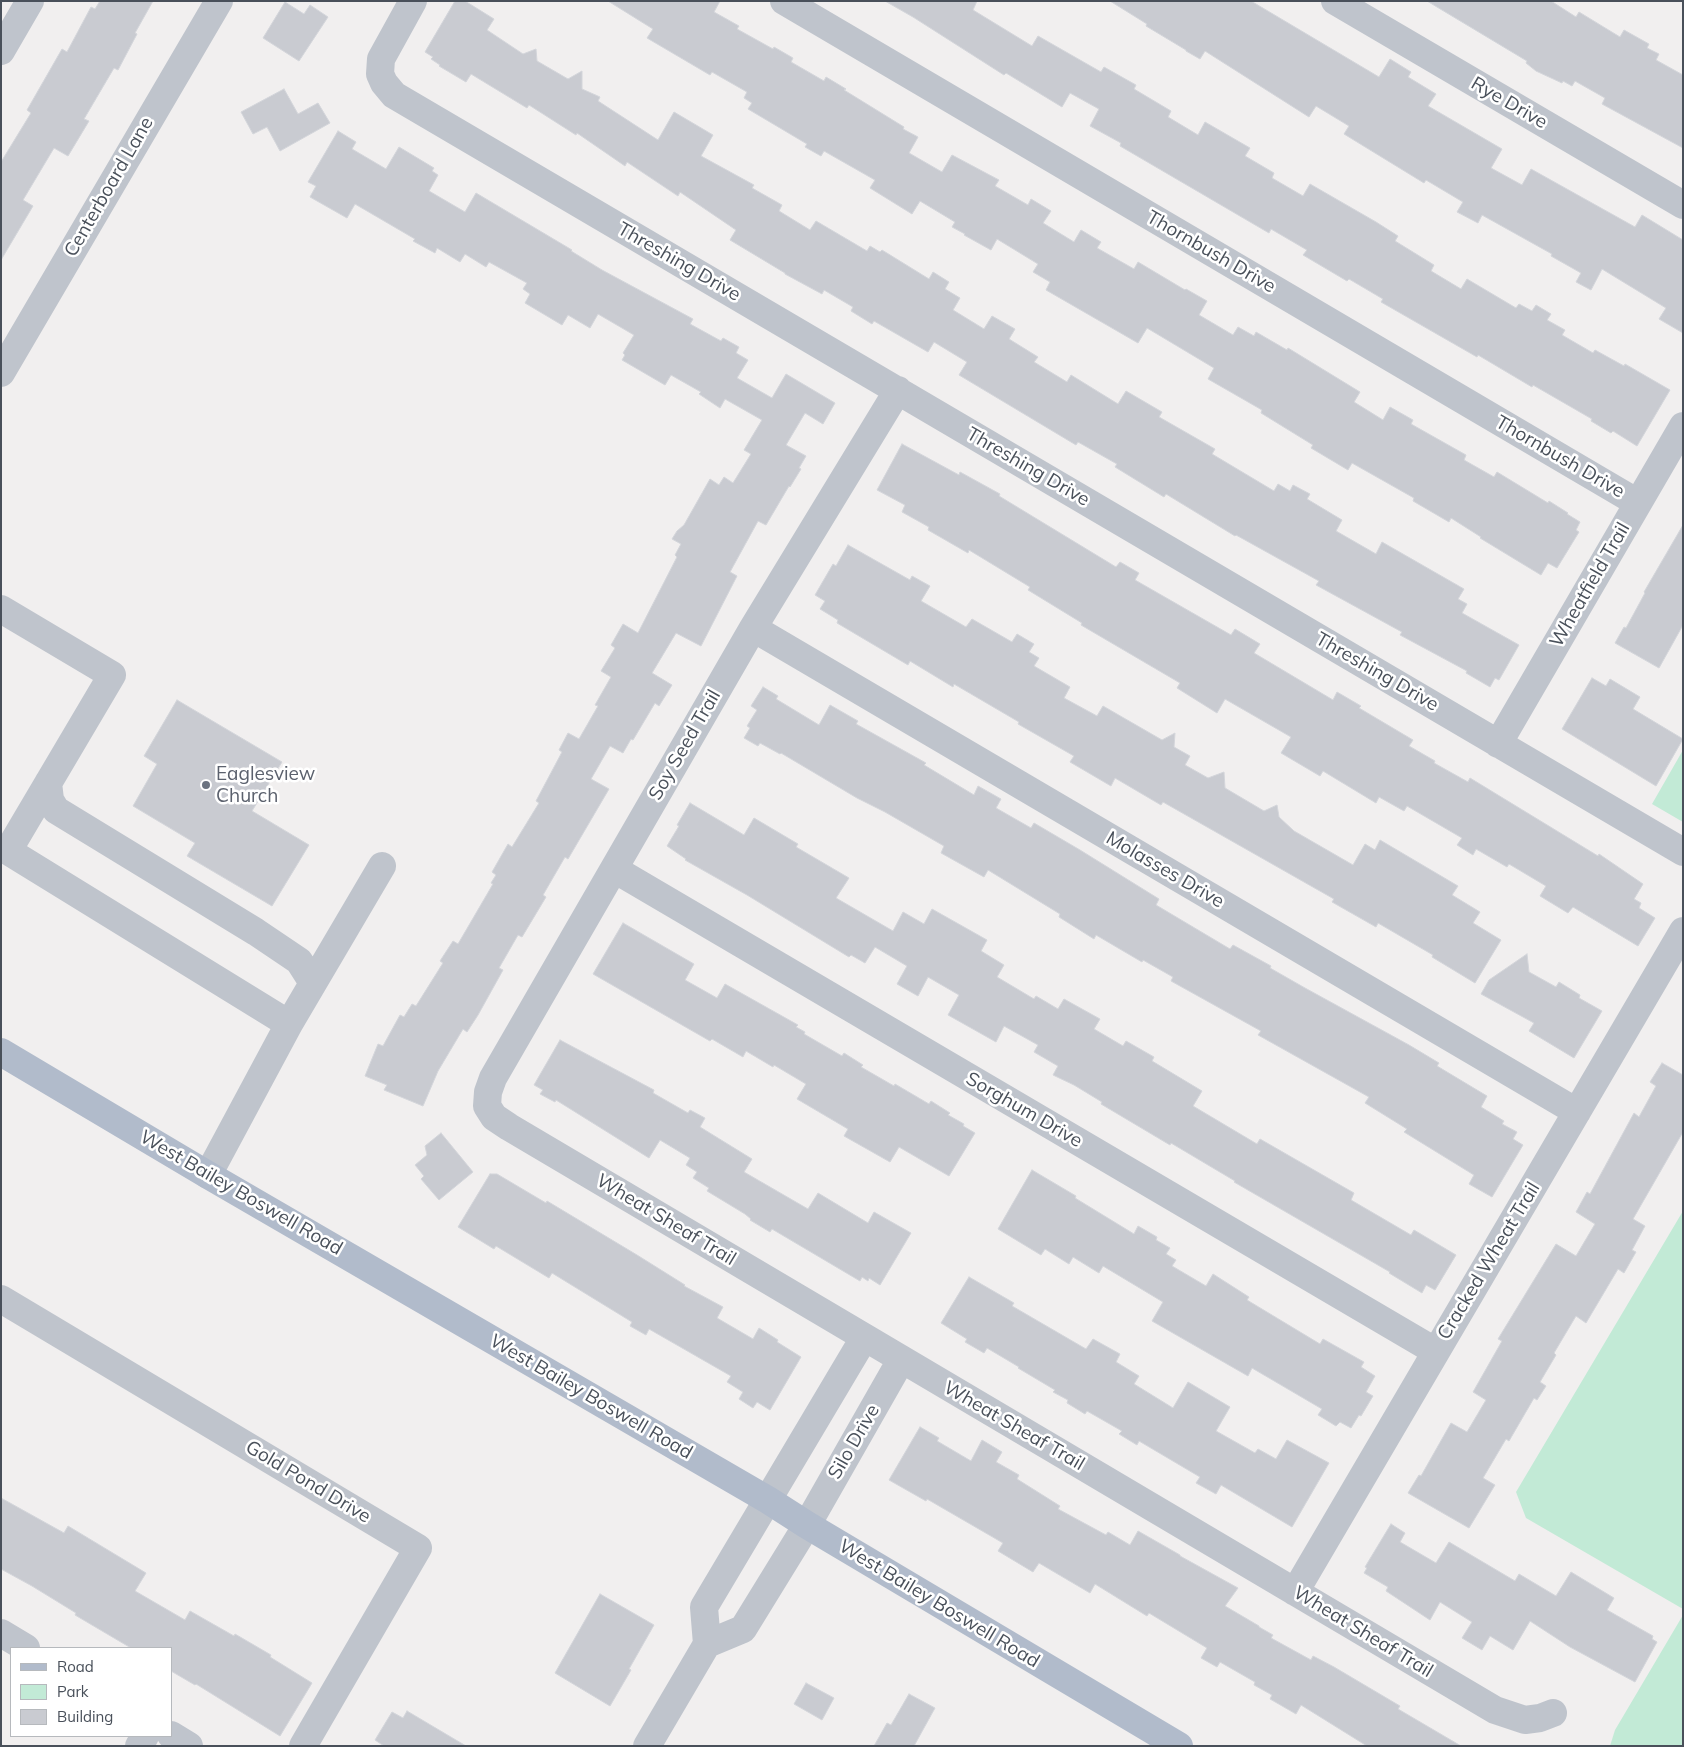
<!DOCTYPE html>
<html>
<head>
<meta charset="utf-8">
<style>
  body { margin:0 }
  #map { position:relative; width:1684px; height:1747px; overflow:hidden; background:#f1efef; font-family:Mulish,sans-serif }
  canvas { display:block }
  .frame { position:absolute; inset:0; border:2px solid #49505a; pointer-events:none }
  .legend { position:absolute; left:10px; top:1647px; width:162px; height:90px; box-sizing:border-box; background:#fff; border:1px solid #b6b9bd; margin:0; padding:6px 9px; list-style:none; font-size:15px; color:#49505a }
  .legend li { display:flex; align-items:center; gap:10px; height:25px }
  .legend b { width:25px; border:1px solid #b6b9bd }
</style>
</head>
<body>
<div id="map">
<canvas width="1684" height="1747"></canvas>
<div class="frame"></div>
<ul class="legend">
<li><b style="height:6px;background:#b1bbcb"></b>Road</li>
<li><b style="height:14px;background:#c2ead6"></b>Park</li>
<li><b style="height:14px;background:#c9cbd1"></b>Building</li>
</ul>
</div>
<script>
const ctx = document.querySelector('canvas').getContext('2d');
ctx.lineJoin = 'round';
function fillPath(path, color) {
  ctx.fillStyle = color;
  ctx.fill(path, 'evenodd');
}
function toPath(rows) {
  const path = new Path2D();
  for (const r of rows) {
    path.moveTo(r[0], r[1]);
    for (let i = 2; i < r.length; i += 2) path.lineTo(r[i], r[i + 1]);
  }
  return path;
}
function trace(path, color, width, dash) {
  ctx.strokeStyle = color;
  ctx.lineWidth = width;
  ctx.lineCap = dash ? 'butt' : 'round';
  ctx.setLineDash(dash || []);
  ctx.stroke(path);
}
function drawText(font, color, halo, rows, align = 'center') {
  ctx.font = font + ' Mulish,sans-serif';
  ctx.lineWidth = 5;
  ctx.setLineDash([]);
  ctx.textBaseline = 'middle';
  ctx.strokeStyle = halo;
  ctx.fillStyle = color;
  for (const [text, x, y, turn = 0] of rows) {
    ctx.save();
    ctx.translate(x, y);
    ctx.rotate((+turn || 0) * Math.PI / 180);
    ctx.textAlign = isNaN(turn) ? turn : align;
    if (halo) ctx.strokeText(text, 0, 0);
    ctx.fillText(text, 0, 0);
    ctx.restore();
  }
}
fillPath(toPath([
  [1683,750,1683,822,1652,804],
  [1683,1211,1683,1609,1526,1518,1516,1492],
  [1683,1615,1683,1746,1610,1746,1615,1730]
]), '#c2ead6');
const building = toPath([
  [100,1,153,1,135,33,137,34,118,70,114,68,84,119,89,121,68,156,54,148,23,200,33,206,1,260,1,162,31,113,27,110,62,49,67,52,91,7,95,9,100,1],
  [455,1,465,1,494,19,487,30,523,54,536,49,537,61,568,79,582,71,582,89,600,97,598,101,658,140,674,112,713,135,701,156,754,185,752,188,782,205,779,211,810,230,816,221,867,251,870,246,880,252,882,250,929,279,933,272,949,282,945,289,960,298,953,310,984,329,992,316,1015,329,1009,339,1038,357,1034,362,1067,382,1071,375,1118,404,1126,391,1162,412,1159,417,1215,449,1212,454,1274,491,1278,484,1290,491,1293,485,1310,494,1307,499,1342,520,1336,531,1376,554,1382,542,1464,589,1458,599,1467,604,1462,613,1519,645,1499,680,1495,678,1490,687,1466,673,1467,671,1400,635,1402,632,1316,585,1319,581,1236,535,1235,536,1166,494,1164,497,1115,467,1117,464,1078,442,1076,445,959,375,967,362,934,342,928,352,874,321,872,324,851,311,853,307,824,290,822,294,785,274,785,273,730,240,736,230,680,192,678,196,627,162,625,166,577,133,576,135,529,105,527,108,471,74,466,82,439,66,440,65,431,59,433,57,425,52,455,1],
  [608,1,720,1,714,12,739,26,737,29,773,49,774,47,793,58,791,62,824,81,826,77,846,89,844,90,904,127,903,129,918,137,909,153,942,172,952,155,999,180,995,186,1028,205,1031,199,1051,211,1043,223,1074,242,1081,230,1101,242,1097,248,1134,269,1138,262,1185,290,1186,289,1207,301,1199,315,1233,335,1238,327,1254,336,1256,332,1287,350,1288,348,1360,392,1354,402,1383,420,1390,407,1413,420,1411,424,1466,455,1464,460,1494,477,1497,472,1548,503,1549,501,1568,513,1567,514,1580,522,1576,530,1579,532,1557,568,1548,563,1541,575,1480,538,1481,537,1451,518,1449,522,1413,501,1414,498,1352,463,1348,470,1311,448,1313,445,1261,413,1262,410,1208,379,1214,368,1147,328,1138,343,1046,290,1050,282,1033,272,1038,264,997,239,991,250,964,235,965,234,952,227,955,222,920,201,912,214,870,188,875,180,824,151,821,156,805,147,807,144,748,109,752,103,744,98,747,92,712,72,710,75,647,38,653,29,608,1],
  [885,1,977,1,973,10,1032,46,1038,36,1101,72,1104,67,1136,85,1134,89,1171,111,1168,117,1198,135,1205,122,1250,148,1245,156,1274,173,1272,178,1303,196,1310,184,1376,222,1398,236,1395,241,1434,265,1431,271,1461,289,1467,279,1516,308,1519,304,1532,311,1536,305,1551,314,1547,320,1565,330,1562,335,1593,353,1595,350,1624,366,1625,364,1670,390,1637,446,1613,431,1611,433,1591,421,1592,419,1533,385,1532,387,1478,355,1477,357,1381,302,1383,299,1349,279,1347,281,1303,255,1307,250,1271,229,1269,233,1120,146,1121,143,1090,126,1099,109,1070,93,1062,107,1006,73,1004,75,913,17,885,1],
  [1110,1,1251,1,1379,77,1390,59,1411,72,1408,77,1436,94,1428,106,1502,149,1491,168,1522,185,1531,169,1635,227,1642,215,1683,240,1683,333,1659,319,1666,308,1602,269,1591,290,1576,282,1581,273,1551,256,1552,254,1482,215,1478,223,1457,212,1463,202,1426,180,1424,183,1344,134,1349,126,1316,106,1309,117,1205,51,1200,59,1186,51,1186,50,1146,26,1147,24,1110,1],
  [1427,1,1551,1,1576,17,1579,12,1620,37,1624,30,1649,44,1647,48,1659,54,1656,60,1683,75,1683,148,1602,104,1605,98,1575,81,1572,86,1563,81,1562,83,1536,71,1526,63,1527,61,1427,1],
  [285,2,304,14,310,5,328,17,299,61,263,38,285,2],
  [284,89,298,114,318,103,330,123,280,151,267,127,253,134,241,112,284,89],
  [338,131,356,142,352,149,386,169,399,147,434,168,432,171,438,175,429,191,465,212,476,193,572,250,571,251,602,270,693,319,690,324,721,341,723,338,739,347,736,353,748,360,737,378,772,398,786,374,835,403,823,424,805,413,786,445,806,456,799,468,801,469,790,487,789,486,766,525,758,521,730,572,737,576,701,646,676,633,652,673,672,685,659,706,655,703,633,740,631,739,623,753,610,746,591,779,609,789,568,859,565,857,543,895,546,897,522,937,518,935,499,968,503,970,478,1015,467,1032,463,1029,438,1071,423,1106,384,1090,387,1085,365,1076,378,1044,383,1046,400,1015,404,1017,412,1004,416,1006,443,963,440,961,453,941,458,944,493,884,491,883,496,875,492,872,508,844,512,847,539,803,536,801,562,752,559,750,568,733,579,739,598,706,595,705,611,677,601,671,615,648,611,645,623,624,638,633,677,557,675,555,681,544,672,539,677,531,684,525,710,479,719,485,724,477,733,483,751,454,744,450,762,420,725,399,720,408,699,394,701,392,671,375,665,385,622,360,625,355,623,353,634,335,598,314,590,328,568,315,562,325,525,303,530,294,523,289,527,283,489,262,486,267,465,254,460,262,437,248,435,253,413,241,415,239,355,204,347,218,310,197,316,186,308,182,338,131],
  [902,444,959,475,960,472,1000,494,999,496,1116,567,1120,562,1139,573,1135,580,1231,635,1235,629,1260,644,1254,653,1333,700,1337,692,1361,706,1359,708,1413,740,1409,746,1435,761,1434,763,1468,782,1470,778,1598,856,1599,854,1643,884,1634,899,1641,903,1639,908,1655,918,1638,946,1573,907,1568,913,1540,896,1546,886,1509,864,1507,867,1476,849,1473,855,1457,845,1462,838,1407,806,1404,811,1379,797,1376,803,1323,771,1320,776,1281,753,1291,737,1225,699,1217,713,1177,688,1180,683,1081,625,1082,623,1028,590,1030,587,969,550,968,553,928,530,929,527,902,512,905,505,877,490,902,444],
  [1683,525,1683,625,1659,668,1615,643,1624,627,1626,628,1645,593,1644,592,1683,525],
  [848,545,910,580,912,576,930,586,921,601,966,627,972,619,1012,642,1017,634,1034,644,1029,652,1039,658,1034,666,1070,687,1064,698,1097,716,1103,706,1162,740,1175,733,1174,747,1190,756,1185,765,1208,778,1224,772,1225,788,1264,811,1277,805,1279,817,1294,831,1353,865,1365,844,1375,850,1380,840,1458,886,1452,895,1480,912,1473,923,1501,940,1475,983,1432,957,1433,955,1378,923,1376,927,1332,902,1334,899,1163,802,1161,805,1115,778,1111,786,1070,762,1074,756,1018,724,1019,722,954,684,953,687,910,661,908,665,837,623,838,620,820,609,825,601,815,595,833,564,836,566,848,545],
  [1592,678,1606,686,1610,679,1640,697,1633,709,1683,739,1656,786,1562,729,1592,678],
  [763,687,778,696,776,699,819,725,830,705,858,721,856,724,926,763,924,765,974,795,978,786,1001,799,996,808,1031,828,1034,823,1080,850,1159,899,1156,905,1230,949,1233,945,1271,966,1270,968,1305,988,1409,1045,1439,1063,1437,1066,1487,1096,1481,1107,1504,1121,1502,1124,1517,1132,1513,1139,1523,1145,1492,1197,1469,1184,1474,1175,1404,1132,1407,1129,1365,1103,1369,1097,1258,1035,1261,1031,1171,981,1173,977,1143,960,1142,962,1096,935,1094,939,1059,917,1060,914,988,870,984,877,941,853,944,846,885,812,857,798,781,753,780,754,760,743,758,746,744,738,750,728,747,726,757,710,751,706,763,687],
  [177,700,282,762,252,811,309,845,272,906,187,856,195,843,133,806,157,764,144,756,177,700],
  [690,803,744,835,754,818,798,844,796,847,849,878,836,898,893,931,903,912,924,924,932,909,987,940,981,951,1004,965,997,977,1034,999,1036,996,1058,1009,1064,999,1100,1019,1094,1029,1123,1046,1126,1041,1154,1057,1152,1061,1202,1091,1193,1106,1257,1144,1260,1139,1354,1193,1351,1200,1411,1235,1414,1230,1456,1255,1435,1290,1426,1285,1422,1293,1389,1273,1390,1272,1234,1182,1235,1181,1171,1143,1170,1145,1101,1104,1102,1102,1074,1085,1053,1075,1058,1066,1034,1052,1038,1045,1004,1026,996,1042,948,1015,959,995,928,977,918,996,897,984,907,966,875,947,865,963,851,955,849,957,747,895,685,860,686,859,667,846,679,826,677,825,690,803],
  [623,923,694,964,685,980,717,998,725,984,798,1025,796,1027,805,1032,804,1034,842,1056,844,1053,863,1065,861,1067,894,1086,895,1084,929,1104,931,1101,950,1113,948,1115,964,1124,963,1126,975,1133,949,1176,899,1147,890,1162,844,1136,848,1129,797,1099,806,1084,774,1065,773,1067,746,1051,743,1057,712,1039,710,1041,593,974,623,923],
  [1527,954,1529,972,1556,987,1559,982,1580,995,1579,998,1602,1011,1574,1058,1529,1031,1534,1023,1481,994,1489,980,1527,954],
  [560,1040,654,1090,653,1093,688,1113,690,1110,705,1118,700,1127,752,1159,744,1172,808,1209,818,1193,868,1223,874,1212,911,1233,880,1285,869,1278,868,1281,862,1277,860,1281,772,1229,770,1232,750,1220,751,1219,745,1214,707,1191,709,1188,693,1178,697,1172,686,1165,690,1158,660,1140,649,1158,556,1100,555,1102,540,1094,543,1090,534,1085,560,1040],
  [1662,1063,1683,1075,1683,1132,1633,1219,1645,1226,1632,1250,1636,1252,1624,1273,1618,1269,1586,1323,1576,1316,1554,1353,1556,1355,1540,1382,1546,1386,1537,1400,1534,1398,1509,1441,1506,1439,1483,1478,1495,1485,1469,1528,1408,1493,1419,1475,1421,1476,1451,1423,1467,1432,1486,1400,1473,1392,1502,1341,1498,1339,1556,1244,1576,1256,1595,1224,1576,1212,1587,1192,1590,1194,1634,1113,1639,1117,1656,1086,1650,1082,1662,1063],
  [441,1133,473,1172,439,1200,421,1179,424,1176,415,1165,427,1155,425,1146,441,1133],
  [1032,1170,1076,1196,1075,1198,1134,1234,1138,1226,1157,1237,1156,1240,1170,1248,1166,1254,1176,1260,1172,1266,1206,1286,1213,1274,1249,1297,1247,1300,1320,1344,1323,1339,1364,1362,1361,1367,1375,1376,1366,1392,1373,1396,1361,1416,1359,1415,1351,1428,1340,1422,1336,1426,1318,1415,1322,1409,1252,1368,1248,1376,1152,1321,1163,1302,1103,1266,1099,1273,1073,1257,1069,1264,1045,1249,1041,1255,998,1229,1032,1170],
  [490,1174,497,1174,546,1203,547,1201,637,1255,685,1285,684,1286,723,1307,717,1318,753,1339,759,1328,778,1340,777,1342,801,1357,770,1410,757,1402,753,1408,739,1399,743,1392,727,1382,731,1376,649,1329,646,1335,630,1326,632,1322,552,1273,549,1278,496,1246,494,1249,458,1227,490,1174],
  [969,1277,1014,1303,1012,1306,1086,1349,1093,1339,1120,1354,1116,1362,1139,1376,1134,1384,1173,1408,1188,1382,1230,1407,1216,1431,1255,1453,1258,1449,1276,1459,1287,1440,1329,1463,1292,1527,1221,1485,1216,1494,1196,1483,1200,1477,1139,1441,1137,1445,1119,1434,1122,1431,1087,1411,1085,1414,1067,1403,1068,1400,1053,1392,1055,1390,1018,1368,1019,1367,987,1348,984,1353,965,1342,967,1339,941,1323,969,1277],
  [920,1427,939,1438,937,1441,971,1461,982,1440,1002,1452,996,1462,1019,1475,1017,1479,1060,1506,1058,1509,1106,1535,1108,1532,1130,1545,1138,1531,1180,1555,1180,1556,1238,1588,1225,1606,1259,1626,1259,1627,1273,1635,1271,1638,1311,1660,1313,1656,1334,1667,1400,1706,1398,1709,1461,1746,1367,1746,1301,1705,1296,1714,1270,1699,1272,1695,1254,1685,1255,1682,1220,1662,1217,1667,1201,1658,1207,1648,1149,1613,1147,1616,1095,1584,1090,1593,1039,1563,1033,1572,998,1551,1003,1543,927,1499,926,1501,889,1480,920,1427],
  [1,1498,64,1533,68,1526,146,1573,135,1591,185,1620,190,1611,234,1636,235,1634,271,1655,270,1657,312,1683,280,1736,196,1684,195,1685,171,1671,171,1648,131,1648,75,1615,76,1613,32,1586,1,1569,1,1498],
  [1391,1524,1405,1533,1400,1542,1436,1563,1449,1542,1515,1581,1519,1574,1556,1596,1571,1572,1614,1598,1607,1610,1653,1636,1652,1639,1657,1642,1635,1682,1570,1647,1530,1621,1513,1650,1490,1636,1482,1650,1462,1638,1472,1622,1440,1602,1430,1620,1386,1591,1388,1587,1364,1573,1367,1568,1365,1567,1391,1524],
  [600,1594,654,1625,629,1669,631,1670,610,1706,555,1673,600,1594],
  [806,1683,834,1698,822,1720,794,1704,806,1683],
  [909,1694,935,1708,914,1746,874,1746,887,1723,891,1725,909,1694],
  [407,1711,466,1746,384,1746,375,1740,392,1712,403,1718,407,1711]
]);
fillPath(building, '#c9cbd1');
trace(building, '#d3d5da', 1);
trace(toPath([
  [413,1,381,59,380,74,384,83,394,95,1683,852],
  [784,1,1638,503],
  [1335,1,1683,205],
  [1,51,30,1],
  [1,373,219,1],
  [898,390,753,628,493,1078,488,1092,487,1106,494,1117,509,1127,1495,1710,1525,1720,1540,1718,1553,1713],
  [1,609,112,675,8,851,289,1024,208,1175],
  [753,628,1577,1112],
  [1498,744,1683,426],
  [48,783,50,800,56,810,256,932,299,961,313,983],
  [614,869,1435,1351],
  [289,1024,382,866],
  [1,1299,418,1548,303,1746],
  [1295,1592,1683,931],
  [1,1633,26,1648],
  [707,1644,704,1607,864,1338],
  [171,1735,189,1746],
  [139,1746,145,1736],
  [647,1746,707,1644,743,1629,807,1525,901,1360]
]), '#bfc4cc', 28);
trace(toPath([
  [1,1052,208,1175,768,1500,807,1525,1179,1746]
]), '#b1bbcb', 28);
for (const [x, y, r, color] of [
  [206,785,5,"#6b7280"]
]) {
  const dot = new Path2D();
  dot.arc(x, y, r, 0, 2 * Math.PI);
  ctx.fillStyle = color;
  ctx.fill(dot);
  trace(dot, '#fff', 2);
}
drawText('19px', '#49505a', '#fff', [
  ["Rye Drive",1509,103,30],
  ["Centerboard Lane",109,187,-60],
  ["Thornbush Drive",1211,252,30],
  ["Threshing Drive",679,262,30],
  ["Thornbush Drive",1560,457,30],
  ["Threshing Drive",1028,467,30],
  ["Wheatfield Trail",1590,585,-60],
  ["Threshing Drive",1377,672,30],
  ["Soy Seed Trail",685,745,-60],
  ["Molasses Drive",1165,870,30],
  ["Sorghum Drive",1024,1110,30],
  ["West Bailey Boswell Road",241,1193,30],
  ["Wheat Sheaf Trail",666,1220,31],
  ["Cracked Wheat Trail",1489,1261,-59],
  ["West Bailey Boswell Road",591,1397,30],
  ["Wheat Sheaf Trail",1014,1426,30],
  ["Silo Drive",854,1442,-60],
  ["Gold Pond Drive",308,1482,31],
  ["West Bailey Boswell Road",939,1604,31],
  ["Wheat Sheaf Trail",1363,1632,31]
]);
drawText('19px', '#5b616d', '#fff', [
  ["Eaglesview",216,774],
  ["Church",216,796]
], 'left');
</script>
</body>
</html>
